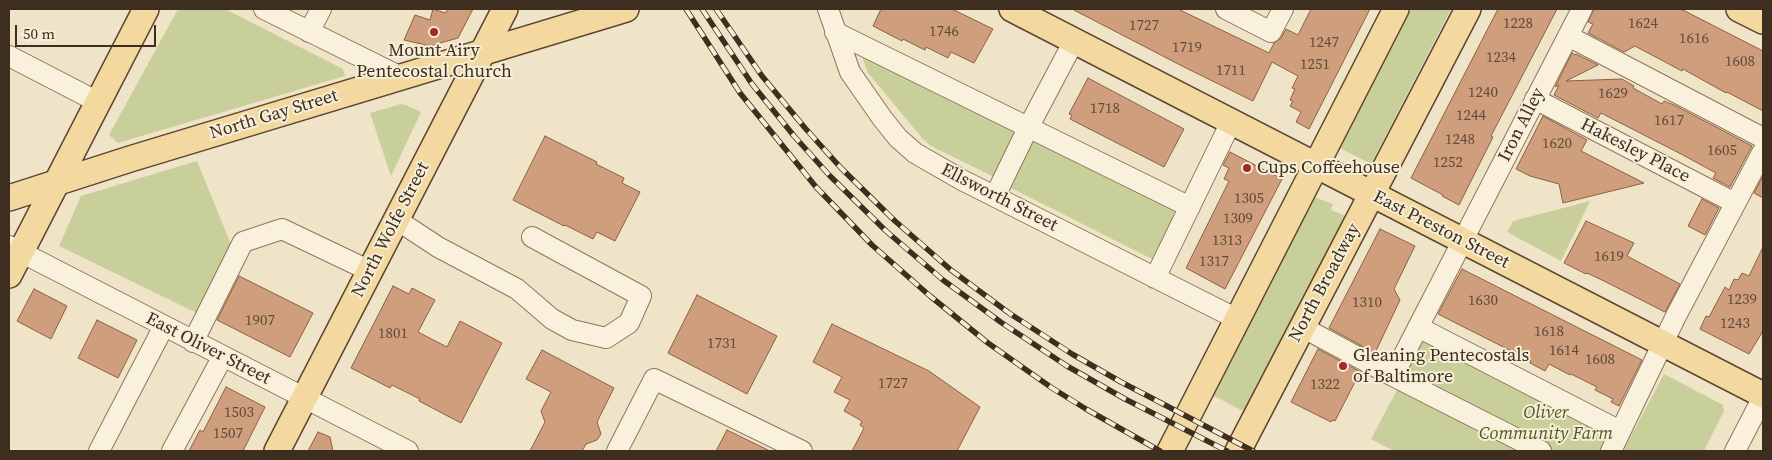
<!DOCTYPE html>
<html>
<head>
<meta charset="utf-8">
<style>
  body { margin:0 }
  #map { position:relative; width:1772px; height:460px; overflow:hidden; background:#f0e4c8; font-family:"Source Serif 4",serif }
  canvas { display:block }
  .frame { position:absolute; inset:0; border:10px solid #3d2e20; pointer-events:none }
  .scale { position:absolute; left:15px; top:25px; width:141px; height:22px; box-sizing:border-box; border:2px solid #3d2e20; border-top:0; padding-left:6px; font-size:15px; line-height:18px; white-space:nowrap; color:#3d2e20; -webkit-text-stroke:4px #f7eed8; paint-order:stroke }
</style>
</head>
<body>
<div id="map">
<canvas width="1772" height="460"></canvas>
<div class="frame"></div>
<div class="scale">50 m</div>
</div>
<script>
const ctx = document.querySelector('canvas').getContext('2d');
ctx.lineJoin = 'round';
function fillPath(path, color) {
  ctx.fillStyle = color;
  ctx.fill(path, 'evenodd');
}
function toPath(rows) {
  const path = new Path2D();
  for (const r of rows) {
    path.moveTo(r[0], r[1]);
    for (let i = 2; i < r.length; i += 2) path.lineTo(r[i], r[i + 1]);
  }
  return path;
}
function trace(path, color, width, dash) {
  ctx.strokeStyle = color;
  ctx.lineWidth = width;
  ctx.lineCap = dash ? 'butt' : 'round';
  ctx.setLineDash(dash || []);
  ctx.stroke(path);
}
function drawText(font, color, halo, rows, align = 'center') {
  ctx.font = font + ' "Source Serif 4",serif';
  ctx.lineWidth = 4;
  ctx.setLineDash([]);
  ctx.textBaseline = 'middle';
  ctx.strokeStyle = halo;
  ctx.fillStyle = color;
  for (const [text, x, y, turn = 0] of rows) {
    ctx.save();
    ctx.translate(x, y);
    ctx.rotate((+turn || 0) * Math.PI / 180);
    ctx.textAlign = isNaN(turn) ? turn : align;
    if (halo) ctx.strokeText(text, 0, 0);
    ctx.fillText(text, 0, 0);
    ctx.restore();
  }
}
fillPath(toPath([
  [178,9,225,9,343,69,345,76,118,143,109,135],
  [1411,9,1451,9,1371,164,1340,148],
  [859,48,1023,130,998,179,931,146,922,138,868,73],
  [401,104,406,105,421,112,391,176,370,113],
  [1031,135,1184,212,1158,262,1007,186],
  [197,161,234,252,201,315,59,246,81,196],
  [1314,197,1333,204,1331,210,1346,216,1245,412,1212,395],
  [1590,201,1561,261,1507,232,1513,221],
  [1422,334,1617,433,1608,451,1551,451,1400,374],
  [1664,374,1723,405,1724,411,1704,451,1623,451],
  [1399,386,1524,451,1394,451,1371,439]
]), '#c9cf9b');
const building = toPath([
  [433,9,445,13,448,9,473,9,458,38,430,46,404,40,415,15,430,20,433,9],
  [881,9,952,9,993,29,974,63,951,52,948,58,926,47,925,50,903,39,902,41,873,26,881,9],
  [1072,9,1178,9,1269,53,1274,43,1281,38,1286,29,1298,35,1311,9,1370,9,1309,129,1296,122,1301,112,1290,106,1293,101,1290,100,1295,89,1292,88,1298,76,1272,62,1253,101,1184,67,1072,9],
  [1498,9,1557,9,1491,136,1493,137,1459,205,1442,196,1443,195,1411,178,1498,9],
  [1594,9,1681,9,1763,51,1763,111,1727,92,1726,93,1683,69,1682,71,1635,46,1624,52,1588,33,1593,24,1588,22,1594,9],
  [1572,53,1575,55,1576,54,1598,65,1566,81,1622,79,1634,86,1633,88,1662,104,1664,101,1674,105,1752,146,1730,187,1713,178,1716,173,1681,154,1601,113,1598,118,1554,95,1559,85,1555,87,1572,53],
  [1088,78,1184,129,1164,167,1070,119,1072,115,1069,114,1088,78],
  [1543,116,1587,140,1581,151,1644,183,1563,203,1559,184,1530,176,1516,169,1543,116],
  [545,136,597,162,596,164,624,178,622,183,640,192,615,241,597,232,593,239,565,225,564,226,513,200,545,136],
  [1230,152,1282,179,1225,289,1186,268,1229,181,1224,179,1229,168,1223,165,1230,152],
  [1763,176,1763,198,1754,193,1763,176],
  [1702,199,1719,208,1705,235,1688,226,1702,199],
  [1586,221,1634,243,1627,256,1680,284,1665,312,1604,281,1587,273,1586,274,1564,263,1586,221],
  [1380,229,1415,246,1394,289,1400,300,1375,353,1329,328,1380,229],
  [1763,247,1763,331,1749,354,1700,329,1706,316,1709,317,1725,287,1729,290,1734,279,1738,280,1742,273,1749,276,1763,247],
  [1462,269,1642,360,1619,406,1611,402,1613,399,1595,390,1597,387,1571,374,1570,375,1549,364,1545,371,1530,363,1531,361,1438,314,1462,269],
  [239,276,313,313,290,357,217,320,239,276],
  [393,286,409,294,412,288,435,300,418,332,447,347,460,321,502,343,461,423,419,401,420,399,392,385,390,388,351,368,393,286],
  [34,289,67,306,51,339,17,321,34,289],
  [697,295,777,336,747,394,668,353,697,295],
  [97,320,137,340,118,378,78,358,97,320],
  [832,324,929,371,980,407,957,451,852,451,864,428,860,425,862,421,844,411,850,400,834,392,842,377,813,362,832,324],
  [1318,349,1364,374,1360,382,1356,380,1335,421,1332,420,1331,422,1291,402,1318,349],
  [542,350,614,388,597,422,601,434,597,440,586,444,582,451,530,451,545,422,541,411,551,392,526,379,542,350],
  [226,387,265,407,243,451,189,451,200,430,203,432,226,387],
  [727,430,770,451,716,451,727,430],
  [318,432,330,437,333,451,308,451,318,432]
]);
fillPath(building, '#cf9f7d');
trace(building, '#8d5f41', 1);
const minor = toPath([
  [264,9,399,76],
  [828,9,850,72,882,118,898,138,915,153,962,180,1237,319],
  [1226,9,1271,32,1283,9],
  [309,32,321,9],
  [835,32,1190,207],
  [1568,36,1763,138],
  [9,56,98,102],
  [1535,99,1735,203],
  [995,196,1028,128,1074,41],
  [397,220,438,247,517,289,552,319,572,330,606,338,629,323,641,296,532,237],
  [9,246,408,451],
  [1155,278,1231,122],
  [1302,327,1393,376,1541,451],
  [1418,327,1620,431],
  [193,342,243,242,282,229,370,271],
  [1393,376,1582,9],
  [99,451,164,326],
  [172,451,223,356],
  [617,451,654,379,802,451],
  [1611,451,1676,316,1763,151],
  [1735,451,1763,397]
]);
const major = toPath([
  [1012,9,1763,395],
  [1739,9,1763,21],
  [9,198,130,159,626,9],
  [9,275,146,9],
  [277,451,505,9],
  [1170,451,1396,9],
  [1238,451,1468,9]
]);
trace(minor, '#8d765c', 22);
trace(major, '#5b4430', 28);
trace(minor, '#faf1dc', 20);
trace(major, '#f3d9a0', 25);
const rail = toPath([
  [686,9,740,93,816,187,872,245,930,296,988,343,1052,388,1086,409,1160,451],
  [702,9,752,84,794,136,830,176,886,231,943,280,1002,323,1067,366,1125,399,1227,451],
  [716,9,762,76,805,128,841,168,895,221,951,270,1009,313,1072,354,1121,382,1253,451]
]);
trace(rail, '#3d2e20', 5.5);
trace(rail, '#f7eed8', 4, [11]);
for (const [x, y, r, color] of [
  [434,32,5,"#9e2a2b"],
  [1247,168,5,"#9e2a2b"],
  [1343,366,5,"#9e2a2b"]
]) {
  const dot = new Path2D();
  dot.arc(x, y, r, 0, 2 * Math.PI);
  ctx.fillStyle = color;
  ctx.fill(dot);
  trace(dot, '#f7eed8', 2);
}
drawText('15px', '#624a37', null, [
  ["1228",1518,24],
  ["1624",1643,24],
  ["1727",1144,26],
  ["1746",944,32],
  ["1616",1694,39],
  ["1247",1324,43],
  ["1719",1187,48],
  ["1234",1501,58],
  ["1608",1740,62],
  ["1251",1315,65],
  ["1711",1231,71],
  ["1240",1483,93],
  ["1629",1613,94],
  ["1718",1105,109],
  ["1244",1471,116],
  ["1617",1669,121],
  ["1248",1460,140],
  ["1620",1557,144],
  ["1605",1722,151],
  ["1252",1448,163],
  ["1305",1249,199],
  ["1309",1238,219],
  ["1313",1227,241],
  ["1619",1609,257],
  ["1317",1214,262],
  ["1239",1742,300],
  ["1630",1483,301],
  ["1310",1367,303],
  ["1907",260,321],
  ["1243",1735,324],
  ["1618",1549,332],
  ["1801",393,334],
  ["1731",722,344],
  ["1614",1564,351],
  ["1608",1600,360],
  ["1727",893,384],
  ["1322",1325,385],
  ["1503",239,413],
  ["1507",228,434]
]);
drawText('18px', '#3d2e20', '#f7eed8', [
  ["Mount Airy",434,51,"center"],
  ["Pentecostal Church",434,72,"center"],
  ["Cups Coffeehouse",1257,168],
  ["Gleaning Pentecostals",1353,356],
  ["of Baltimore",1353,377]
], 'left');
drawText('18px', '#3d2e20', '#f7eed8', [
  ["North Gay Street",274,115,-17],
  ["Iron Alley",1522,125,-63],
  ["Hakesley Place",1635,151,27],
  ["Ellsworth Street",999,198,27],
  ["North Wolfe Street",391,230,-63],
  ["East Preston Street",1441,230,27],
  ["North Broadway",1325,283,-62],
  ["East Oliver Street",208,349,27]
]);
drawText('italic 18px', '#4d5a26', '#f7eed8', [
  ["Oliver",1546,413],
  ["Community Farm",1546,434]
]);
</script>
</body>
</html>
